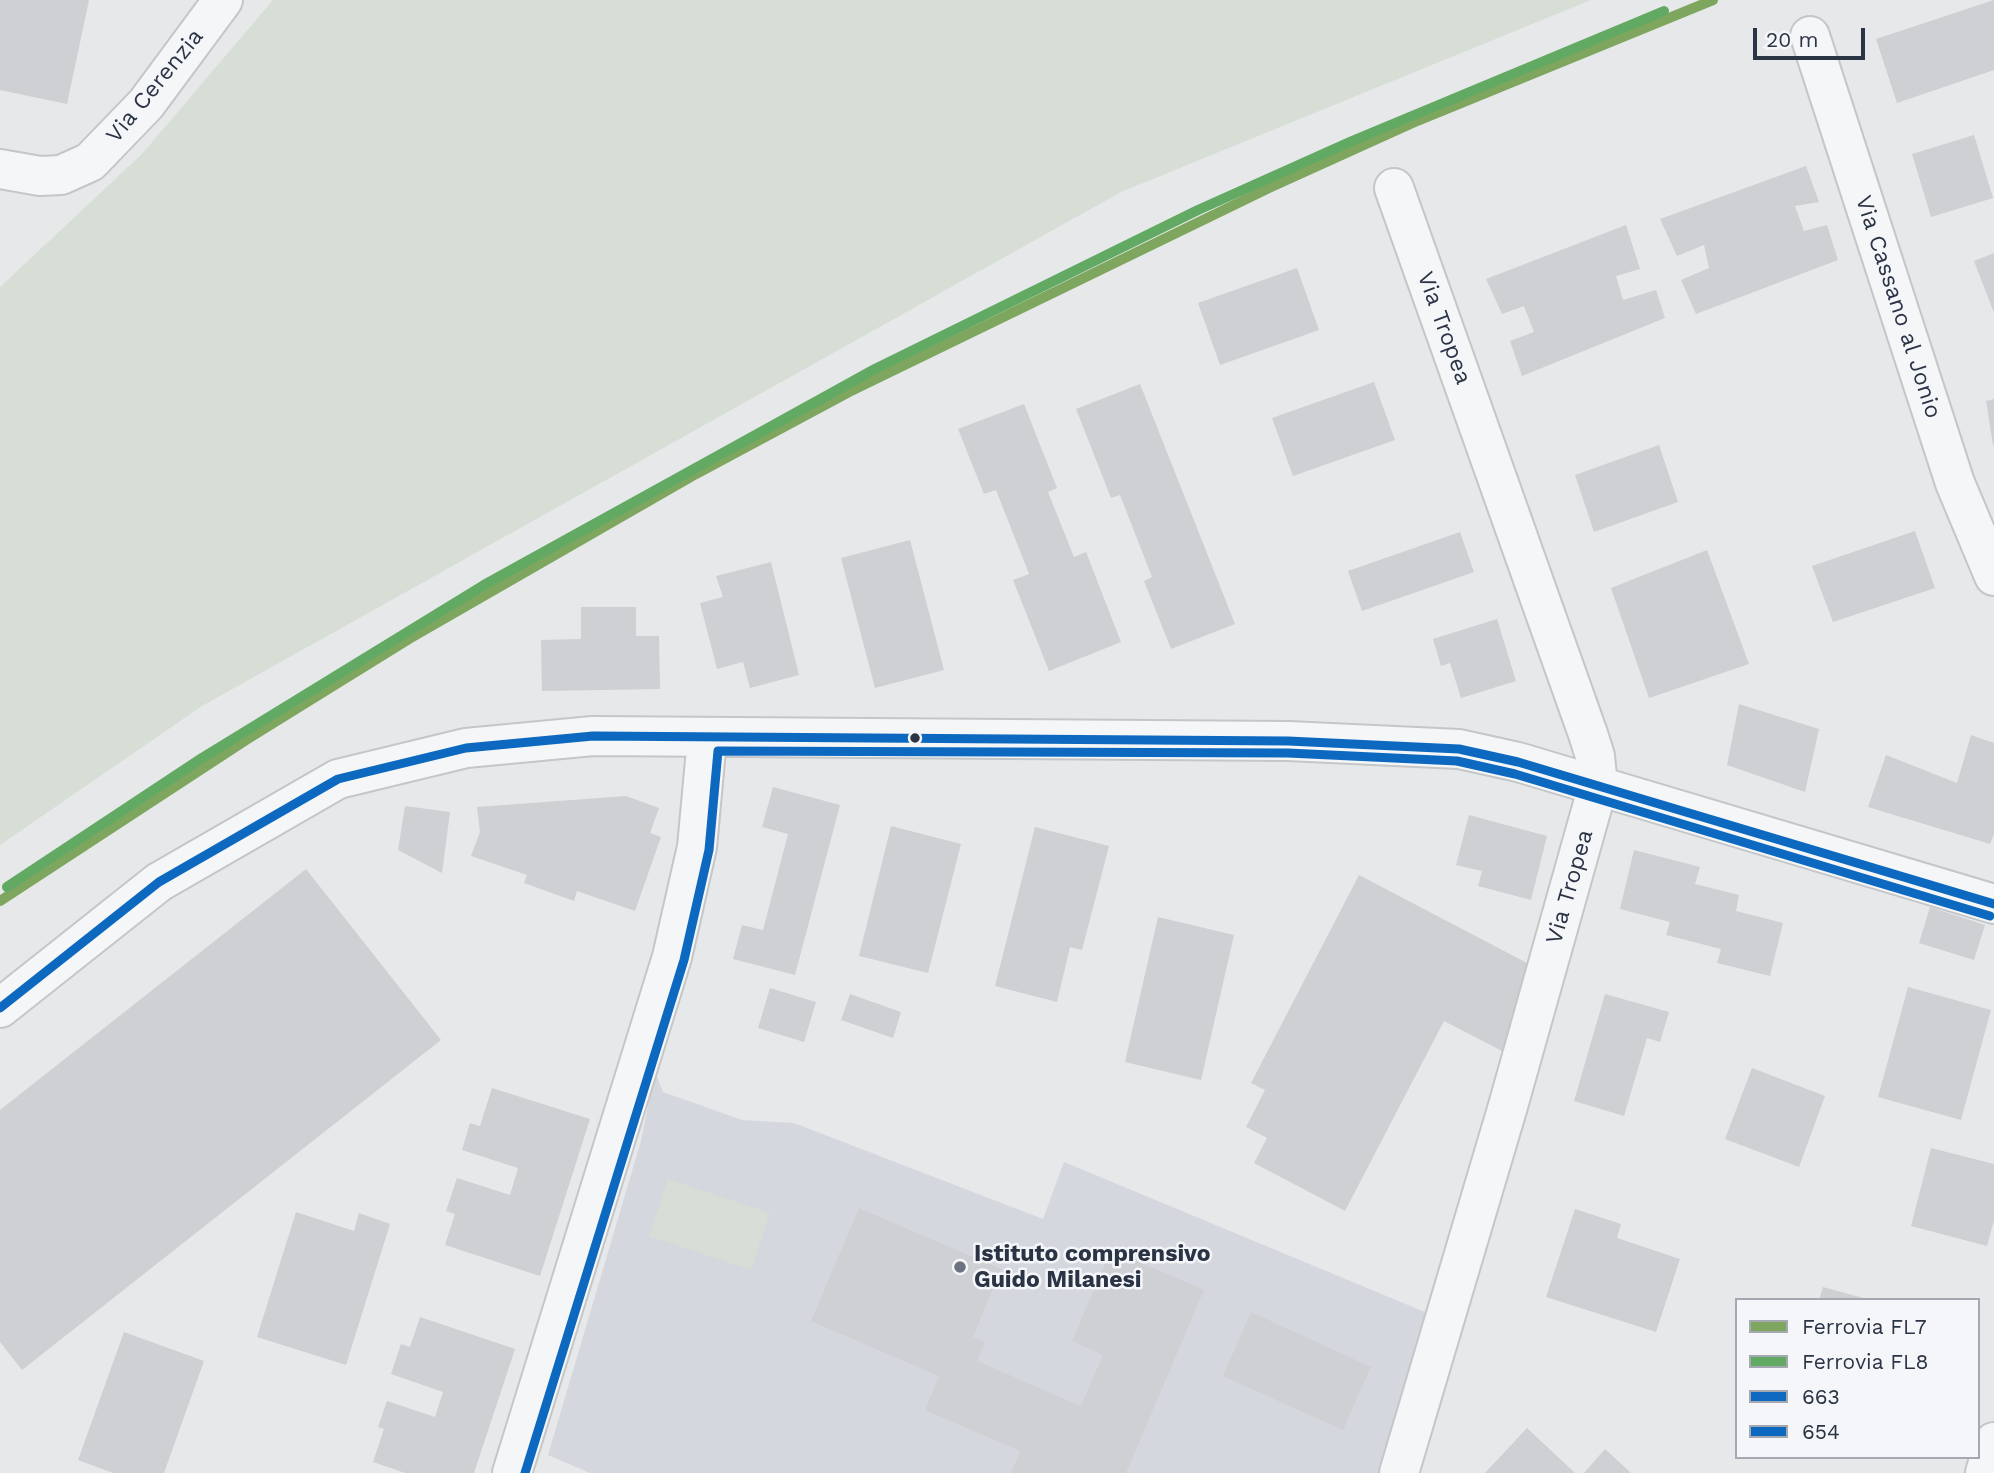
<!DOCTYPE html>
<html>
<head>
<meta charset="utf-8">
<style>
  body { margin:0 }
  #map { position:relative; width:1994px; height:1473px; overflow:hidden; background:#e6e8ea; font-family:"Work Sans",sans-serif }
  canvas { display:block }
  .legend { position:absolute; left:1735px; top:1298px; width:245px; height:161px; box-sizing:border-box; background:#f4f6f9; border:2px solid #a4a8b1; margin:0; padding:9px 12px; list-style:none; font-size:21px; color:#2b3445 }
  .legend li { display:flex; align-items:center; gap:14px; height:35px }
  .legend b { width:35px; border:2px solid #a4a8b1 }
  .scale { position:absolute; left:1753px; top:28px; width:112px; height:32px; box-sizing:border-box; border:4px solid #2b3445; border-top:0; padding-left:9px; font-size:21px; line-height:24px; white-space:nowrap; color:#2b3445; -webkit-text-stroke:5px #f4f6f9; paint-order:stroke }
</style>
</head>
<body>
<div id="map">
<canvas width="1994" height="1473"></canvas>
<ul class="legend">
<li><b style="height:9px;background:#7ea65e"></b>Ferrovia FL7</li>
<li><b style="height:9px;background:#62aa63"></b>Ferrovia FL8</li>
<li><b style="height:9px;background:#0c69bf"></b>663</li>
<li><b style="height:9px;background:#0c69bf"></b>654</li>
</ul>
<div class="scale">20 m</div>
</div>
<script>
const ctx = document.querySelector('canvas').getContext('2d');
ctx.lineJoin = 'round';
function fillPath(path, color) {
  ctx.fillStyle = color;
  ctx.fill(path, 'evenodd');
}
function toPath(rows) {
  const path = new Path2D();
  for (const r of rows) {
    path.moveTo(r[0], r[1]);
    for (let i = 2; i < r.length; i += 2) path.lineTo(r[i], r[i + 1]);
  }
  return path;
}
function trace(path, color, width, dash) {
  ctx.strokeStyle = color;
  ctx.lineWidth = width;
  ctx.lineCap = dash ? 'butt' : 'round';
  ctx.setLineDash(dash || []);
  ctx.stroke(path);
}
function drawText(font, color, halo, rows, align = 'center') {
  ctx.font = font + ' "Work Sans",sans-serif';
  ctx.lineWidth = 5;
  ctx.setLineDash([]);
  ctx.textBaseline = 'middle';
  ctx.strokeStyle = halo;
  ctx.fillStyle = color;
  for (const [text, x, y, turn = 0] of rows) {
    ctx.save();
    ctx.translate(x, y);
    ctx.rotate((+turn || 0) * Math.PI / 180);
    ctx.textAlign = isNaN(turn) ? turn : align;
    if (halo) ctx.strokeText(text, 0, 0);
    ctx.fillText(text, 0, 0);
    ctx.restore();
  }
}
fillPath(toPath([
  [655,1072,663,1092,742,1120,794,1123,1043,1219,1064,1162,1432,1315,1383,1473,590,1473,548,1455,641,1141]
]), '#d4d7dd');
fillPath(toPath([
  [273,0,1591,0,1121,192,202,706,0,845,0,287,142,154],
  [668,1179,770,1213,751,1270,649,1236]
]), '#d6ded6');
fillPath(toPath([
  [0,0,89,0,67,104,0,90],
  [1994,0,1994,70,1897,103,1876,39],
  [1974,135,1993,198,1931,217,1912,154],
  [1806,166,1819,202,1795,206,1804,231,1827,225,1838,260,1696,314,1681,280,1709,268,1704,245,1677,256,1660,219],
  [1626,225,1640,269,1616,276,1623,300,1656,290,1665,318,1522,376,1510,341,1534,332,1524,306,1502,314,1486,279],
  [1994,253,1994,313,1974,261],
  [1297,268,1319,330,1220,365,1198,303],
  [1374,382,1395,440,1293,476,1272,418],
  [1140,384,1235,624,1171,649,1144,581,1152,577,1120,495,1111,498,1076,409],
  [1994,399,1994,445,1993,445,1986,401],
  [1024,404,1057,488,1048,492,1074,557,1086,552,1121,642,1049,671,1013,580,1029,574,996,490,984,494,958,429],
  [1659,445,1678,502,1594,532,1575,475],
  [1915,531,1935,588,1833,622,1812,566],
  [1460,532,1474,572,1362,611,1348,571],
  [910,540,944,670,875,688,841,558],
  [1707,550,1749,664,1649,698,1611,588],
  [771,562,799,675,750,688,743,662,717,669,700,603,723,597,716,576],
  [581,607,636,607,636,636,659,636,660,689,542,691,541,640,581,639],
  [1497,619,1516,681,1461,698,1450,663,1441,666,1433,639],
  [1739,704,1819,729,1805,792,1727,765],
  [1971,735,1994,743,1994,834,1990,844,1868,807,1886,755,1957,783],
  [773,787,840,805,795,975,733,959,742,925,763,930,788,834,762,827],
  [626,796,659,808,650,833,661,837,635,911,577,891,574,901,524,883,527,875,471,856,480,832,477,807],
  [405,806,450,812,442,873,398,850],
  [1469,815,1547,836,1531,900,1478,886,1482,871,1456,865],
  [891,826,961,844,928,973,859,956],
  [1035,827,1109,846,1082,950,1070,947,1057,1002,995,986],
  [1634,850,1700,867,1695,884,1739,895,1736,911,1783,923,1770,976,1717,963,1721,949,1666,935,1670,922,1620,909],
  [306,869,441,1040,22,1370,0,1342,0,1110],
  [1359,875,1527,963,1506,1053,1444,1021,1345,1211,1254,1163,1267,1138,1246,1127,1265,1090,1251,1083],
  [1930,907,1985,925,1974,960,1919,943],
  [1158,917,1234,935,1201,1080,1125,1062],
  [1908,987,1991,1010,1961,1120,1878,1097],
  [770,988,816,1002,804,1042,758,1028],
  [850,994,901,1012,893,1038,841,1020],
  [1605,994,1669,1012,1660,1042,1647,1038,1624,1116,1574,1101],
  [1752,1068,1825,1096,1799,1167,1725,1139],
  [492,1088,590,1119,540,1276,445,1245,455,1214,446,1211,457,1178,510,1195,518,1168,462,1150,470,1123,480,1126],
  [1931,1148,1994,1164,1994,1220,1987,1246,1911,1226],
  [859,1208,1001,1269,973,1337,985,1342,977,1361,1081,1406,1103,1355,1072,1341,1111,1250,1204,1290,1126,1473,1011,1473,1020,1451,925,1410,939,1376,811,1321],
  [1575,1209,1621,1224,1617,1238,1680,1259,1656,1332,1546,1297],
  [296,1212,354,1231,359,1213,390,1224,346,1365,257,1337],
  [1823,1287,1867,1299,1867,1300,1819,1300],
  [1251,1312,1371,1367,1343,1430,1223,1376],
  [420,1317,515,1349,474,1473,405,1473,373,1462,384,1429,378,1427,387,1401,435,1417,443,1392,391,1374,401,1344,410,1347],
  [124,1332,204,1361,164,1473,113,1473,78,1460],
  [1527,1428,1575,1473,1485,1473],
  [1605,1449,1631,1473,1584,1473]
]), '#ced0d3');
const minor = toPath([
  [1810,36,1955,483,1994,576],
  [0,169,40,176,61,175,90,162,146,104,223,0],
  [1394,188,1588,734,1595,756,1598,786,1508,1106,1399,1473],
  [0,1008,159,882,338,779,466,748,593,736,1288,741,1459,749,1518,762,1994,904],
  [512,1473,672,957,697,847,707,739],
  [1985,1473,1994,1442]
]);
trace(minor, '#c4c6c8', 42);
trace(minor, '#f5f6f7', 38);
trace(toPath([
  [0,1008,159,882,338,779,466,748,593,736,1288,741,1459,749,1518,762,1994,904]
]), '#0c69bf', 9);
trace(toPath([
  [525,1473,684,960,709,850,718,751,1288,753,1457,761,1515,774,1990,916]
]), '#0c69bf', 9);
trace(toPath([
  [0,901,246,740,409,639,696,474,849,392,1269,188,1417,121,1713,0]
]), '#7ea65e', 10);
trace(toPath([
  [7,887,202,758,484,585,875,369,1198,210,1352,141,1664,11]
]), '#62aa63', 10);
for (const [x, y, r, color] of [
  [915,738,6,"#2b3445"],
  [960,1267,7,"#6c737f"]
]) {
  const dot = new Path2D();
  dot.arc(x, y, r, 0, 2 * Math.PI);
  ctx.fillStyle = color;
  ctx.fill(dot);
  trace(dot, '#f4f6f9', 2.5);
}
drawText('23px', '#2b3445', '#f4f6f9', [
  ["Via Cerenzia",155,86,-51],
  ["Via Cassano al Jonio",1898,307,72],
  ["Via Tropea",1444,328,70],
  ["Via Tropea",1570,887,-74]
]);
drawText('bold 23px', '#2b3445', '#f4f6f9', [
  ["Istituto comprensivo",974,1254],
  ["Guido Milanesi",974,1280]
], 'left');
</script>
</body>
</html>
